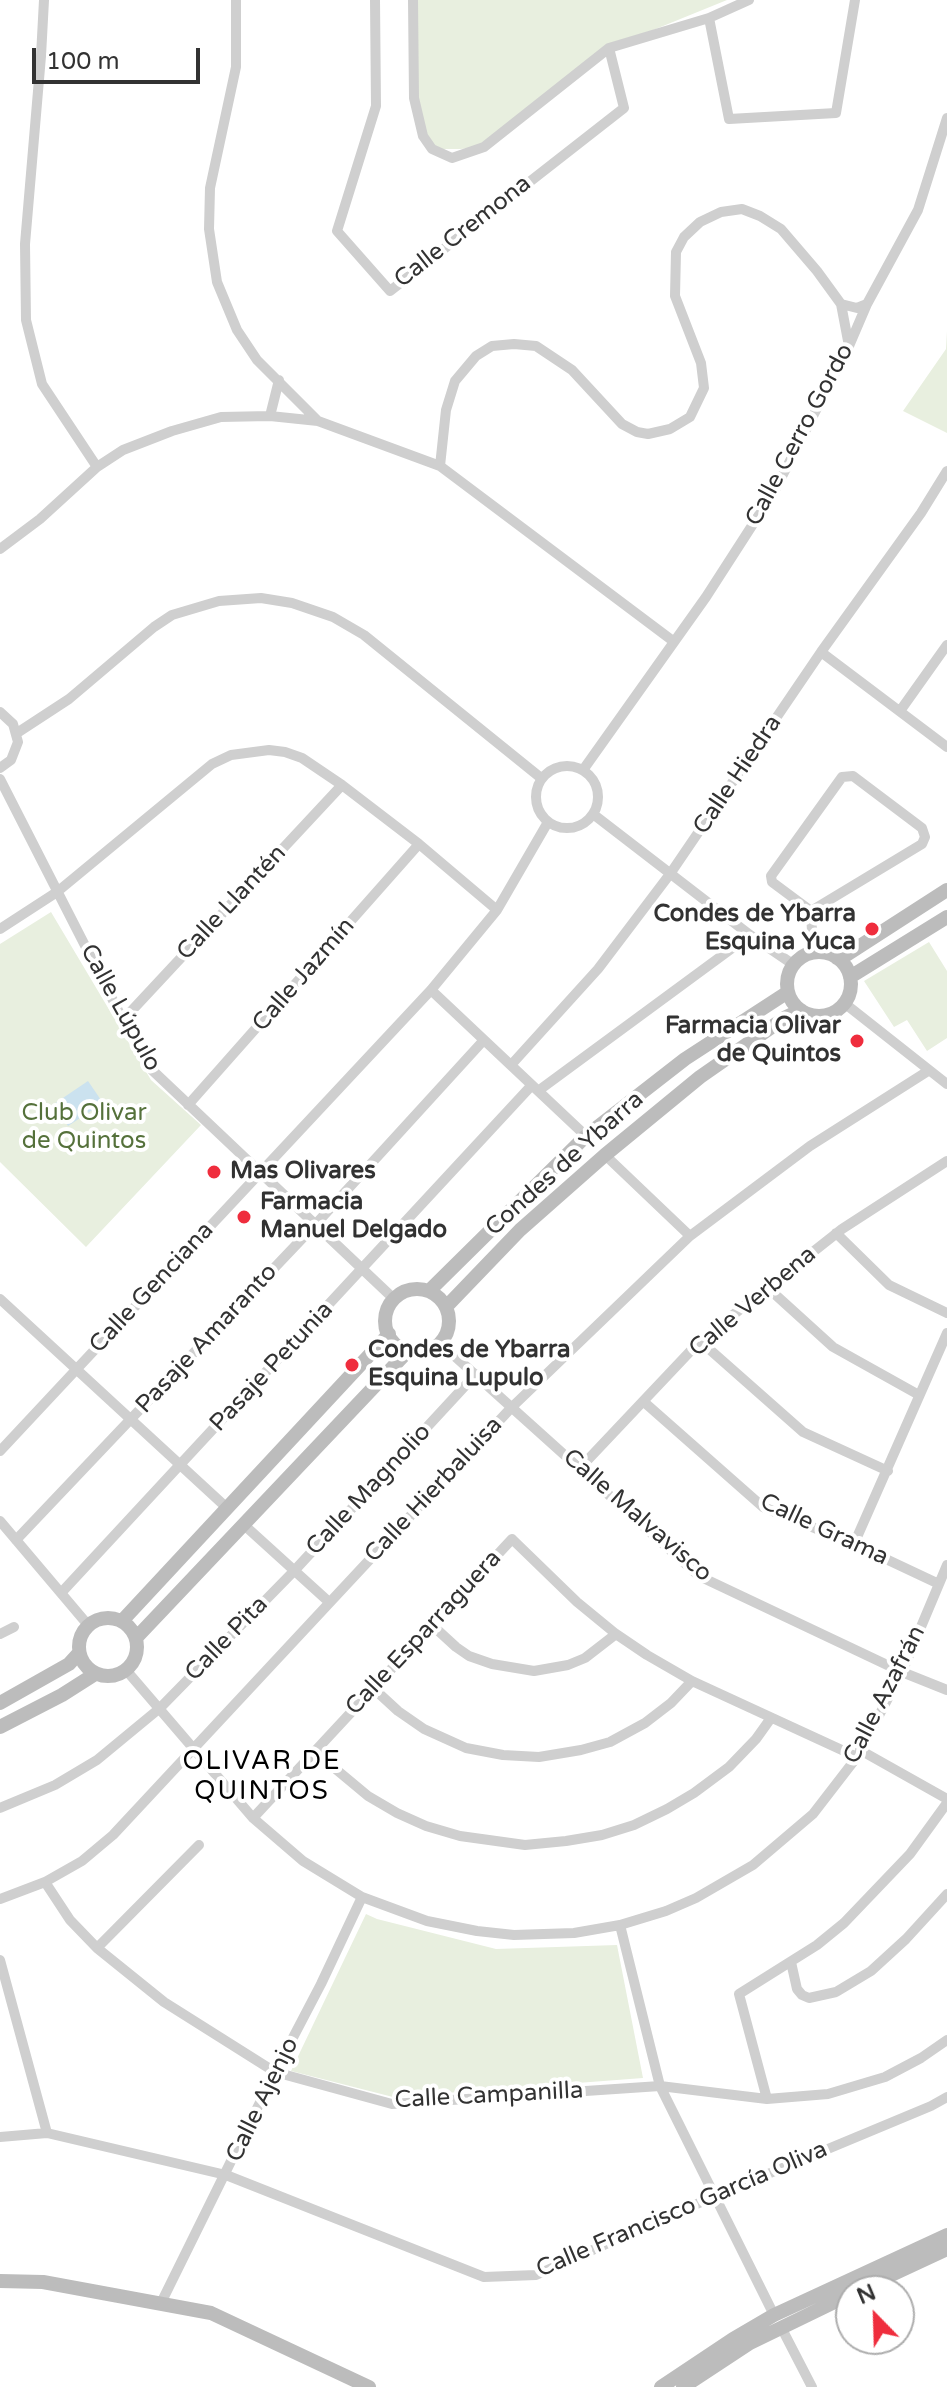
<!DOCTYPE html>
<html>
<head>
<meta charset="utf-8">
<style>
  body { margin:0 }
  #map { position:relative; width:947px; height:2387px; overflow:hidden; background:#fff; font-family:"Varela Round",sans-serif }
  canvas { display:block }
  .north { position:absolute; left:835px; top:2275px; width:80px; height:80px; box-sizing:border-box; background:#fff; border:2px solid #adadad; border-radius:50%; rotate:337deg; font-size:22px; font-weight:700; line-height:32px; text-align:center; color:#323232 }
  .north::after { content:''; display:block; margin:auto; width:28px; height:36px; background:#ef2d3d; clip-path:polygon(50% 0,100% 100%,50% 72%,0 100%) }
  .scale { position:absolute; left:32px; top:48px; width:168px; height:36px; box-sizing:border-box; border:4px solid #323232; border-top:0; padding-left:10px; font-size:24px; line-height:28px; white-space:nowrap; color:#323232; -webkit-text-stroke:6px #fff; paint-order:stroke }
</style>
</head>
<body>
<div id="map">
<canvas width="947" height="2387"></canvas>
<div class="north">N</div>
<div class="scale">100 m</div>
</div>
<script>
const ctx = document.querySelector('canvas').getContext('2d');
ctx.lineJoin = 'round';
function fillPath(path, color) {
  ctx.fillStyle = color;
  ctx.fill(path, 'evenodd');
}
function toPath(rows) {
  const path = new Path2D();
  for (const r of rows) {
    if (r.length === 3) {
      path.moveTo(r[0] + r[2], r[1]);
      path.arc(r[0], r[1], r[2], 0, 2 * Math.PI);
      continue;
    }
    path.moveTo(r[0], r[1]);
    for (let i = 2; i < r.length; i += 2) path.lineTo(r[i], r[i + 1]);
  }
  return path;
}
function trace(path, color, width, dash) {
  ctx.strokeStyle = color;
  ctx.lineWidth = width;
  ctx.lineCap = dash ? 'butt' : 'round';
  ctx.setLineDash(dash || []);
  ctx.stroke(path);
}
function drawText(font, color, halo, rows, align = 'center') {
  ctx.font = font + ' "Varela Round",sans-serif';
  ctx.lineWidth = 8;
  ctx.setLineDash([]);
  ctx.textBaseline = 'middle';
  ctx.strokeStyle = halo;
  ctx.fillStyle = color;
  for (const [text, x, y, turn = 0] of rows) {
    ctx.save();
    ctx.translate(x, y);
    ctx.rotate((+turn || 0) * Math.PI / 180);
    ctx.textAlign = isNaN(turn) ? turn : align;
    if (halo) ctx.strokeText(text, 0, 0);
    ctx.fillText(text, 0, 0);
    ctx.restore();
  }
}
fillPath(toPath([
  [413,0,727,0,609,48,484,147,460,149,432,149,414,98],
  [947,331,947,433,903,411,946,349],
  [51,912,151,1080,201,1125,86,1247,0,1162,0,944],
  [929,942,947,971,947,1038,927,1051,907,1020,894,1027,864,981],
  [366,1914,377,1919,496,1949,617,1945,643,2078,393,2097,291,2071]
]), '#e8efdf');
fillPath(toPath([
  [88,1081,103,1103,68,1126,54,1104]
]), '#cbe2ef');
trace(toPath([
  [44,0,41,56,25,244,26,320,42,384,97,467],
  [236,0,236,67,210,188,209,229,217,282,237,330,257,360,318,421,440,466,673,641],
  [375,0,376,106,337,231,390,291,624,108,609,48],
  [413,0,414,98,423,136,432,149,452,158,484,147,609,48,709,18,749,0],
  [709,18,729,119,836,113,855,0],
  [841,304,857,308,867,304],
  [270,416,279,380],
  [440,466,446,410,455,381,476,356,492,346,514,344,536,346,572,370,622,424,637,432,648,434,670,429,690,417,704,388,701,363,675,296,676,252,684,237,700,222,721,212,742,209,760,216,781,229,817,271,841,304,849,346],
  [0,549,40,519,97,467,123,450,172,431,221,417,270,416,318,421],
  [821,652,947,747],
  [900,711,947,645],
  [0,712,13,724,18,742,11,760,0,768],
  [17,733,69,699,154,627,172,615,219,601,261,598,292,603,333,617,364,635,541,778],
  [567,797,31],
  [583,770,706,597,775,490,849,346,867,304,918,210,947,118],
  [0,779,123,1020,151,1069,394,1299],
  [593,814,750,935,794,965],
  [811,911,922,844,925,837,922,828,853,776,842,777,771,876,772,882,811,911,813,953],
  [0,929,57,892,212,764,231,755,269,750,285,752,302,758,342,785,419,844,497,910,548,822],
  [431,990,586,1136],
  [842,1006,848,1006,947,1084],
  [123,1020,342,785],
  [511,1065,598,969,670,874,821,652,921,513,947,471],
  [538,1091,750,935],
  [188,1105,419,844],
  [605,1155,690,1236],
  [836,1233,889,1285,947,1313],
  [768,1288,833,1347,919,1395],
  [0,1299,227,1508],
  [700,1341,803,1432,888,1471],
  [440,1343,699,1576,902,1672,947,1690],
  [644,1402,763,1507,854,1544,939,1584],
  [0,1451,431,990,497,910],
  [580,1468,700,1341,842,1229,947,1161],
  [0,1521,88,1625],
  [243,1524,329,1602],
  [16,1540,315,1225,483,1041],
  [854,1544,947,1333],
  [61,1593,532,1085],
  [432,1625,456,1647,469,1656,492,1664,534,1671,568,1665,585,1658,616,1634],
  [0,1634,14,1627],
  [126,1670,253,1818,303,1861,362,1897,427,1921,477,1931,514,1935,574,1933,620,1925,666,1911,696,1898,753,1865,813,1814,857,1757,902,1672,947,1565],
  [373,1688,398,1711,424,1729,466,1748,503,1755,539,1757,581,1750,610,1742,645,1723,671,1703,692,1681],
  [860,1750,947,1799],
  [314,1751,368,1796,397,1813,426,1826,460,1836,525,1845,566,1841,602,1835,634,1825,667,1809,694,1793,729,1767,756,1739,771,1718],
  [0,1808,55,1785,97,1760,160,1708,294,1571,476,1374],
  [253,1818,512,1539,577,1602,616,1634,647,1655,692,1681,857,1757],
  [45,1882,70,1920,97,1948,164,2002,275,2072,392,2104,660,2086,767,2099,828,2094,885,2077,921,2058,947,2040],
  [0,1899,45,1882,82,1861,113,1835,511,1408,690,1236,810,1146,928,1071],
  [620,1925,660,2086,774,2315],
  [97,1948,199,1845],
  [0,1960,47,2133],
  [791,1962,797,1989,802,1995,809,1998,836,1992,871,1971,906,1939,947,1894],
  [767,2099,739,1994,817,1945,844,1923,910,1854,947,1803],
  [0,2137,47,2133,226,2175,484,2277,536,2275,715,2196,931,2106,947,2097],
  [161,2303,275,2072,321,1984,362,1897],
  [781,2327,812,2387]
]), '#cfcfcf', 10);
trace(toPath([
  [819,984,32],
  [837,958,843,957,947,890],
  [850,977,947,917],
  [417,1321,32],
  [429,1291,586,1136,685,1059,788,992],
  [446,1307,520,1230,605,1155,700,1077,786,1017,801,1010],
  [108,1647,29],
  [122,1621,389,1334],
  [136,1638,408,1351],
  [0,1703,69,1664,79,1653],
  [0,1727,62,1695,95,1674],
  [0,2281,43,2282,211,2313,369,2387],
  [857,2291,947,2249],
  [661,2387,733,2339,774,2315,947,2235],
  [683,2387,750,2343,851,2294]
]), '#bcbcbc', 14);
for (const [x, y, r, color] of [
  [872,929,8,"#ef2d3d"],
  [857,1041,8,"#ef2d3d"],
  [214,1172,8,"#ef2d3d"],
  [244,1217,8,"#ef2d3d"],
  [352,1365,8,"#ef2d3d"]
]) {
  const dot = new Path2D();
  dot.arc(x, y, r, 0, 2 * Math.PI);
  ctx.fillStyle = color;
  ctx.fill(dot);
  trace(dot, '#fff', 3);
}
drawText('24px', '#323232', '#fff', [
  ["Calle Cremona",463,232,-38],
  ["Calle Cerro Gordo",800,435,-62],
  ["Calle Hiedra",738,775,-56],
  ["Calle Llantén",232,903,-47],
  ["Calle Jazmín",304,975,-49],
  ["Calle Lúpulo",120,1008,61],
  ["Condes de Ybarra",565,1164,-42],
  ["Calle Genciana",152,1288,-47],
  ["Calle Verbena",753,1302,-40],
  ["Pasaje Amaranto",207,1339,-47],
  ["Pasaje Petunia",272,1367,-47],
  ["Calle Magnolio",369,1490,-47],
  ["Calle Hierbaluisa",434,1490,-47],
  ["Calle Malvavisco",637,1516,41],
  ["Calle Grama",824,1530,25],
  ["Calle Esparraguera",424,1633,-47],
  ["Calle Pita",227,1639,-46],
  ["Calle Azafrán",885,1695,-63],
  ["Calle Campanilla",489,2096,-3],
  ["Calle Ajenjo",263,2100,-64],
  ["Calle Francisco García Oliva",682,2210,-23]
]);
drawText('bold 24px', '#323232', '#fff', [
  ["Condes de Ybarra",856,915,"right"],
  ["Esquina Yuca",856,943,"right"],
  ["Farmacia Olivar",841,1027,"right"],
  ["de Quintos",841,1055,"right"],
  ["Mas Olivares",230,1172],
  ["Farmacia",260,1203],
  ["Manuel Delgado",260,1231],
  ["Condes de Ybarra",368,1351],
  ["Esquina Lupulo",368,1379]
], 'left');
drawText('24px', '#55713b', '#fff', [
  ["Club Olivar",84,1114],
  ["de Quintos",84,1142]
]);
ctx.letterSpacing = '2px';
drawText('26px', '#000', '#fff', [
  ["OLIVAR DE",262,1762],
  ["QUINTOS",262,1792]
]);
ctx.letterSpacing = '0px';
</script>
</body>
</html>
